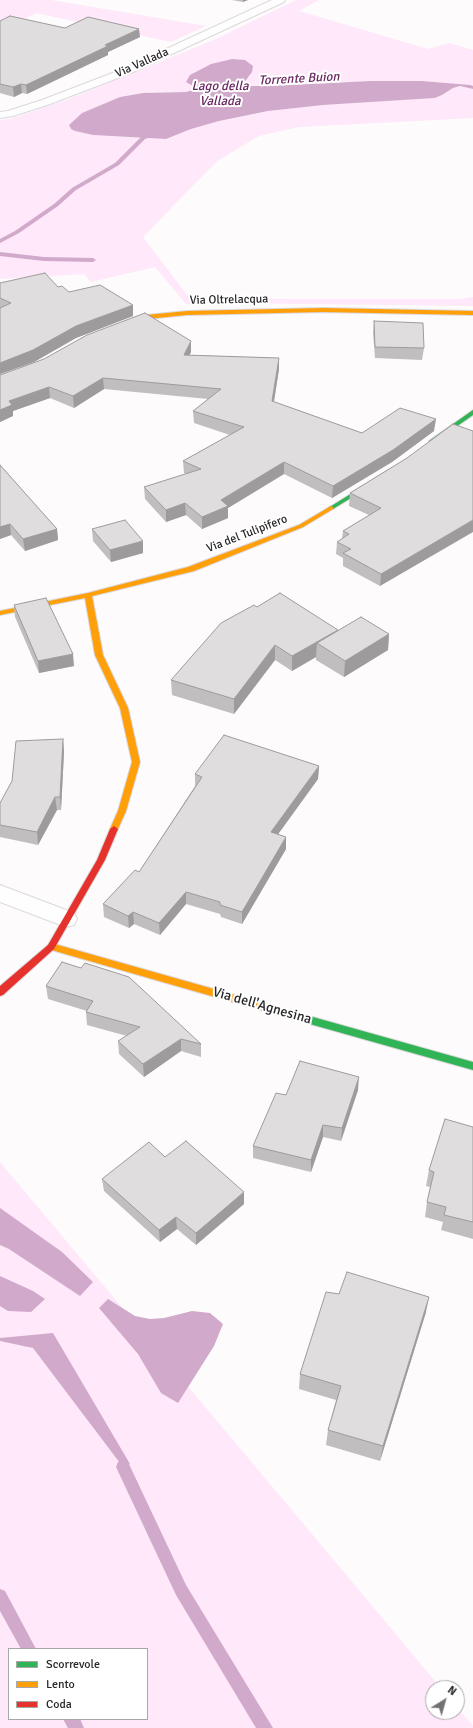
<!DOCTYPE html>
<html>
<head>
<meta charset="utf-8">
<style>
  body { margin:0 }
  #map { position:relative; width:473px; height:1728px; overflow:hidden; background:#fdfbfc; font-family:Signika,sans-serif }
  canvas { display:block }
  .legend { position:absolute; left:8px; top:1648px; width:140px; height:72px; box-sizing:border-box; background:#fff; border:1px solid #a9a8a9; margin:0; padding:5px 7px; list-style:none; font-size:12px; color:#292629 }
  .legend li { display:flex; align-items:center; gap:8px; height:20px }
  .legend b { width:20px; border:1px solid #a9a8a9 }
  .north { position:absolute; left:425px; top:1680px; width:40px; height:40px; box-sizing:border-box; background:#fff; border:1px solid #a9a8a9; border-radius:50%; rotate:37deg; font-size:11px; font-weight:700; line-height:16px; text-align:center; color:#292629 }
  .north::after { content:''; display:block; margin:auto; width:14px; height:18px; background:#737173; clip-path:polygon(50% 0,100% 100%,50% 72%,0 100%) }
</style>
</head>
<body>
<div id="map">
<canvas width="473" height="1728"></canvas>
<ul class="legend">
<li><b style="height:5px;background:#30b455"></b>Scorrevole</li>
<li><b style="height:5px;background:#ff9f0a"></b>Lento</li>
<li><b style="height:5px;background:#e5322d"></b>Coda</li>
</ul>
<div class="north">N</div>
</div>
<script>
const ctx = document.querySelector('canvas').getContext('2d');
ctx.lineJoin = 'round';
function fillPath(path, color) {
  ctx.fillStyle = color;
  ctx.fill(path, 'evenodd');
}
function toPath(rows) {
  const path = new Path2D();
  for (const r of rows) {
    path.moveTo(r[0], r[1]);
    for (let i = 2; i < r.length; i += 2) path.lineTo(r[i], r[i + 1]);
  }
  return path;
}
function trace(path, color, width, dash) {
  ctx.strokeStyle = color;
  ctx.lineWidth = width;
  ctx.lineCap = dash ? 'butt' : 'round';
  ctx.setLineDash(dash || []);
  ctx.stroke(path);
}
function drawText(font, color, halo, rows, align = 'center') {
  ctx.font = font + ' Signika,sans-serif';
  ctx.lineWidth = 4;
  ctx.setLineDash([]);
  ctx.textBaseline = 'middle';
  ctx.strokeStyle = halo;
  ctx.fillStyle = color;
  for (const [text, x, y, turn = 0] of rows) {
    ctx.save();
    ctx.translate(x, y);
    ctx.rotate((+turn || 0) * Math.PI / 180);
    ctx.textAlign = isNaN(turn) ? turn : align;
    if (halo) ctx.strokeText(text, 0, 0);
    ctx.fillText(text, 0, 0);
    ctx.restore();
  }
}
fillPath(toPath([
  [0,0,51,0,206,26,171,42,36,13,15,23,0,20],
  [296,0,319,0,299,11,428,49,449,43,473,50,473,86,422,81,370,81,271,86,247,86,244,83,251,75,232,59,211,64,186,82,193,86,194,89,193,90,186,92,143,93,120,97,82,113,69,125,75,131,93,135,166,139,191,129,219,121,268,111,323,105,435,98,442,95,453,88,460,86,473,89,473,118,299,127,259,136,217,161,143,237,190,299,459,299,473,297,473,306,230,303,186,304,155,267,91,282,84,274,0,279,0,120,10,119,69,99,216,39],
  [0,1162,441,1688,433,1688,433,1712,457,1712,457,1707,473,1726,473,1728,0,1728],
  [9,1649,147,1649,147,1719,9,1719]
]), '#fee8f9');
fillPath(toPath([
  [232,59,245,60,253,66,252,72,244,83,247,86,271,86,370,81,422,81,470,85,473,86,473,89,460,86,453,88,442,95,435,98,323,105,268,111,219,121,191,129,166,139,93,135,75,131,71,129,69,125,82,113,120,97,143,93,186,92,193,90,194,89,193,86,186,82,190,75,211,64],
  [0,1208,62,1252,93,1282,80,1296,9,1249,0,1245],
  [0,1276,33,1291,45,1299,31,1312,8,1311,0,1306],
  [108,1299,135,1316,150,1319,164,1318,192,1311,210,1313,223,1324,214,1346,178,1403,161,1393,138,1354,99,1308],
  [53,1333,130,1464,123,1467,33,1348,0,1341,0,1338]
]), '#d1a9ca');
fillPath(toPath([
  [155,132,157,133,157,135,145,139,119,165,76,190,58,206,19,233,0,243,0,239,15,231,54,204,72,188,115,163,141,137,155,132],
  [0,252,44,257,93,258,96,260,93,262,44,261,0,256,0,252],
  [123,1460,128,1462,186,1585,273,1728,256,1728,176,1595,116,1467,118,1462,123,1460],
  [0,1589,5,1591,36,1649,21,1649,0,1611,0,1589],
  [63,1719,80,1719,84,1728,68,1728,63,1719]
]), '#d1a9ca');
const street = toPath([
  [272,0,285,0,284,2,131,73,50,104,13,116,0,118,0,112,8,111,42,100,123,69,272,0],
  [0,885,74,913,77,919,74,925,66,927,0,902,0,885]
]);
const fast = toPath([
  [473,410,473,415,433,443,429,443,429,441,473,410],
  [375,479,378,481,377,482,333,509,329,509,328,508,375,479],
  [288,1010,473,1062,473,1070,285,1017,283,1014,285,1011,288,1010]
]);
const slow = toPath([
  [323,308,473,311,473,315,323,312,187,315,147,319,125,327,120,326,146,315,187,311,323,308],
  [331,506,333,507,333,509,303,527,194,571,92,596,103,655,128,708,140,762,126,811,117,831,111,831,110,829,118,811,132,762,120,708,95,655,85,598,0,615,0,611,88,593,188,567,299,525,331,506],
  [51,943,288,1010,291,1011,293,1014,291,1017,288,1018,48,949,46,947,48,945,51,943]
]);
const jam = toPath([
  [114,826,118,829,105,860,54,949,3,995,0,996,0,986,48,945,97,860,110,829,114,826]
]);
trace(street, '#dbd8da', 2);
trace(fast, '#dbd8da', 2);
trace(slow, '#dbd8da', 2);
trace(jam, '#dbd8da', 2);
fillPath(street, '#fffeff');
fillPath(fast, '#30b455');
fillPath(slow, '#ff9f0a');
fillPath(jam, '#e5322d');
fillPath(toPath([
  [232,0,248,0,243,2],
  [0,21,65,28,140,37,108,52,108,55,27,94,22,93,14,97,0,93],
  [0,283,58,287,69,292,133,305,133,316,76,338,34,362,0,374],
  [374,321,424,348,422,360,375,358,373,333],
  [191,341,191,352,189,355,279,358,279,369,274,402,362,433,434,431,392,462,332,498,284,474,228,508,228,518,202,529,186,515,166,522,145,499,144,487,186,474,184,473,183,461,230,435,194,423,193,411,208,399,104,389,74,408,50,398,13,411,13,416,0,422,0,375],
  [407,458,380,586,343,566,343,558,336,554,337,542,342,539,343,531,369,515,349,506,350,493],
  [0,465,57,529,58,540,25,551,11,535,0,539],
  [92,529,143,541,143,553,111,562,93,541],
  [14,605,74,666,39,673,15,617],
  [257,607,338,631,389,634,388,650,344,677,316,660,316,657,292,671,275,660,234,714,172,695,171,680],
  [63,739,64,752,61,810,57,810,38,845,0,837,0,803],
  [319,766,318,779,278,834,286,837,286,849,242,924,221,917,220,914,186,904,160,935,134,924,129,928,104,917,103,904,139,872,195,786,195,774],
  [62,962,201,1044,201,1057,181,1051,144,1077,119,1054,118,1041,127,1036,87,1025,86,1012,87,1011,48,999,46,986],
  [358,1090,341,1141,323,1137,311,1172,253,1158,253,1146,286,1095],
  [473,1127,473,1239,441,1230,443,1222,425,1217,427,1202,430,1187,426,1186,429,1170],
  [165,1157,244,1192,244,1204,196,1245,177,1229,160,1242,104,1191,102,1179],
  [426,1312,380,1461,326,1445,328,1430,336,1400,299,1389,300,1374]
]), '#c1bec0');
fillPath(toPath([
  [243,0,248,0,243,2],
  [139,29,140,37,108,52,108,55,27,94,26,85,105,45],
  [21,84,22,93,14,97,13,87],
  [133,305,133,316,76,338,34,362,0,374,0,363,76,326],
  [191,341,191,352,184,366,184,355],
  [279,358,279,369,272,413,272,401],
  [103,378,104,389,74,408,73,396],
  [49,387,50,398,13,411,13,416,0,422,0,410,9,401],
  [436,419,434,431,392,462,332,498,333,486],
  [284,462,284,474,228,508,228,518,202,529,202,517,221,500],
  [185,503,186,515,166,522,166,510],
  [473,520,473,532,380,586,381,574],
  [10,524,11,535,0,539,0,527],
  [57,529,58,540,25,551,23,539],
  [143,541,143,553,111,562,110,550],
  [338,630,337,645,317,643,316,657,292,671,292,656],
  [389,634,388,650,344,677,345,661],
  [275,645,275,660,234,714,234,699],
  [73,654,74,666,39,673,38,661],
  [63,739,64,752,61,810,60,797],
  [319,766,318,779,271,844,271,832],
  [55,797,57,810,38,845,37,832],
  [286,837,286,849,242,924,242,912],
  [186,892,186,904,160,935,159,923],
  [133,912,134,924,129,928,128,916],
  [181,1039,181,1051,144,1077,143,1064],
  [359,1077,358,1090,341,1141,342,1128],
  [323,1125,323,1137,311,1172,311,1160],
  [244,1192,244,1204,196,1245,196,1233],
  [176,1217,177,1229,160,1242,159,1230],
  [429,1297,426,1312,380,1461,383,1446]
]), '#9d9b9c');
const building = toPath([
  [10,16,65,28,88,17,139,29,105,45,108,46,26,85,21,84,13,87,0,84,0,21,10,16],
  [45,273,58,287,62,286,69,292,100,285,133,305,76,326,33,350,0,363,0,308,11,303,0,298,0,283,45,273],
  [145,313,191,341,184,355,279,358,272,401,362,433,400,408,436,419,393,450,333,486,284,462,221,500,228,506,202,517,185,503,166,510,144,487,201,469,183,461,244,427,193,411,221,389,103,378,73,396,49,387,9,401,12,405,0,410,0,375,44,359,87,335,145,313],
  [374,321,423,323,424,348,375,347,374,321],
  [453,424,473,431,473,520,381,574,343,553,351,549,337,542,349,534,343,531,381,508,350,493,407,458,453,424],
  [0,465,57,529,23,539,10,524,0,527,0,465],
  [125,520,143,541,110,550,92,529,125,520],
  [280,593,338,630,292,656,275,645,234,699,171,680,221,623,254,605,257,607,280,593],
  [46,598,73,654,38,661,14,605,46,598],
  [361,617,389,634,345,661,317,643,361,617],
  [224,735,319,766,271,832,286,837,242,912,220,905,220,902,186,892,159,923,133,912,128,916,103,904,135,870,139,872,202,777,195,774,224,735],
  [63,739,60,797,55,797,37,832,0,825,0,803,12,781,16,741,63,739],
  [62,962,81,968,85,963,129,977,201,1044,181,1039,143,1064,118,1041,140,1027,86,1012,93,1001,46,986,62,962],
  [300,1061,359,1077,342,1128,323,1125,311,1160,253,1146,276,1093,286,1095,300,1061],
  [445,1119,473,1127,473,1222,444,1215,446,1207,427,1202,434,1172,429,1170,445,1119],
  [186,1141,244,1192,196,1233,176,1217,159,1230,102,1179,149,1142,165,1157,186,1141],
  [347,1272,429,1297,383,1446,328,1430,341,1386,300,1374,326,1292,339,1294,347,1272]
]);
fillPath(building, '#e0dddf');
trace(building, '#9d9b9c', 1);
drawText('12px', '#292629', '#fff', [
  ["Via Vallada",142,63,-24],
  ["Via Oltrelacqua",229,300,-1],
  ["Via del Tulipifero",247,534,-21]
]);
drawText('italic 13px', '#692761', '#fff', [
  ["Torrente Buion",299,79,-3],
  ["Lago della",220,87],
  ["Vallada",220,102]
]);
drawText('14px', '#292629', '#fff', [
  ["Via dell'Agnesina",262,1006,16]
]);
</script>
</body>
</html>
